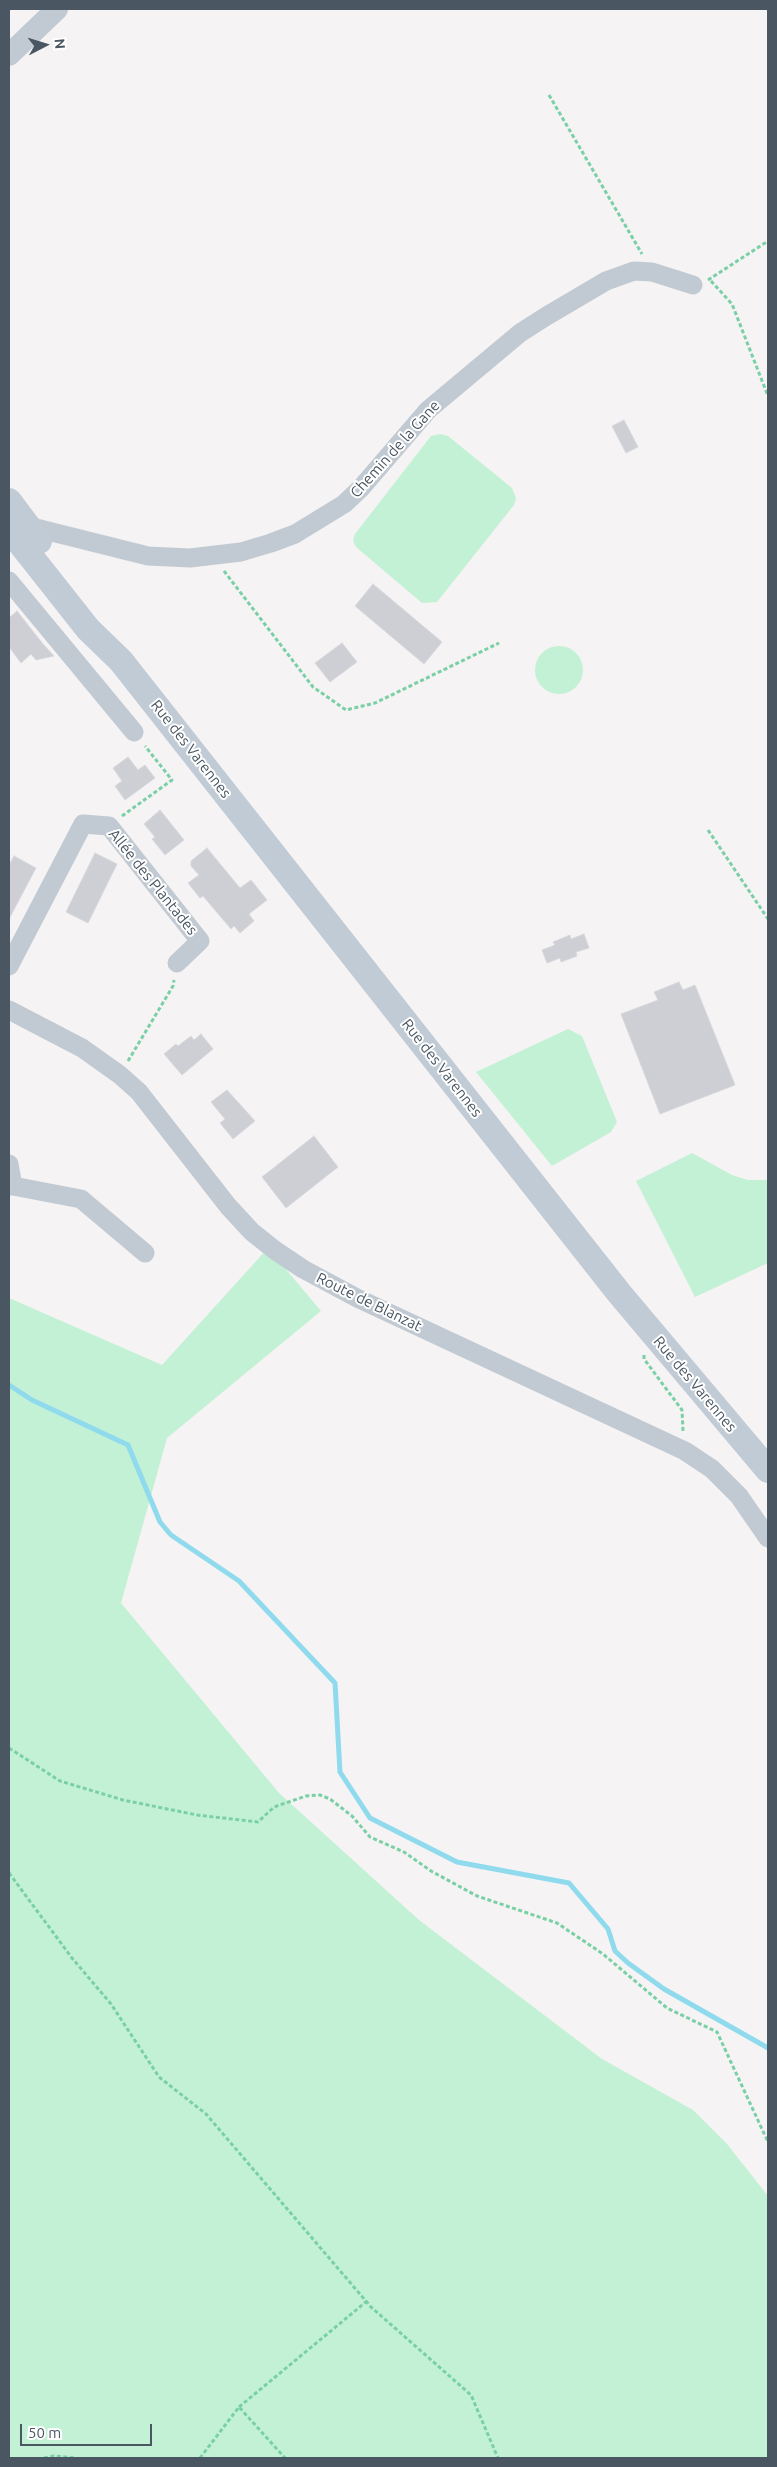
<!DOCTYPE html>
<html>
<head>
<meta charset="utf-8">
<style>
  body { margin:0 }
  #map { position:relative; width:777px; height:2467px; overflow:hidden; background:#f5f3f3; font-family:Ubuntu,sans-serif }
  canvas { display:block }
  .frame { position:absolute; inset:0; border:10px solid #4a5661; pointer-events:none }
  .north { position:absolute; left:20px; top:20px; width:50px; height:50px; -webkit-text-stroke:4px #fff; paint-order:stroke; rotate:85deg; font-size:14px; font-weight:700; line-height:20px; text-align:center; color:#4a5661 }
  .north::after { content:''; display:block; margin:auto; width:18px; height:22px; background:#4a5661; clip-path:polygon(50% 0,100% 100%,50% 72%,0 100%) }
  .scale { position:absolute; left:20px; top:2424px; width:132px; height:22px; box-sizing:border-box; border:2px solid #4a5661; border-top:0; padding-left:6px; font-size:15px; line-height:18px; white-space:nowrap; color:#4a5661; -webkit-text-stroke:4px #fff; paint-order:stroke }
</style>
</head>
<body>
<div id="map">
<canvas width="777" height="2467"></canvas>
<div class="frame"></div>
<div class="north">N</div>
<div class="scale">50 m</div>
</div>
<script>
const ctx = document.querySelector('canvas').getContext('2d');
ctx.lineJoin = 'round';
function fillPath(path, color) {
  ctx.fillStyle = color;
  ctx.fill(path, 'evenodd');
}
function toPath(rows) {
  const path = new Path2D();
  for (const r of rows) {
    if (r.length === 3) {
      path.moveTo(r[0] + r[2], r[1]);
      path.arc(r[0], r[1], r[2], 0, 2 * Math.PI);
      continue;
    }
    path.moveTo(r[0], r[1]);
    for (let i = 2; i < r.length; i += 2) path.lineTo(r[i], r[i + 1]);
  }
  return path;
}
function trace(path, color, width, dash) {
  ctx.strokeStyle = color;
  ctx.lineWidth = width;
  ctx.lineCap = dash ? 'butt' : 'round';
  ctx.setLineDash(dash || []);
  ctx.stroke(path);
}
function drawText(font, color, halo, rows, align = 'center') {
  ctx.font = font + ' Ubuntu,sans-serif';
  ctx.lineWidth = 4;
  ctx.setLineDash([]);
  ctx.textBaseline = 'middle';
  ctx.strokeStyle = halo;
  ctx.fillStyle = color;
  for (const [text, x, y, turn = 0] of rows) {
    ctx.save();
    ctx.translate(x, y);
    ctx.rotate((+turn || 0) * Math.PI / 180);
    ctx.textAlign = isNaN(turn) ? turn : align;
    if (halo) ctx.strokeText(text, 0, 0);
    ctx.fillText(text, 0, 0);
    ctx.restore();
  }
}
fillPath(toPath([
  [440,434,448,436,512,488,516,498,514,505,437,602,422,603,356,547,353,541,355,534,431,436],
  [559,670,24],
  [568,1029,582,1036,617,1122,611,1132,552,1166,476,1072],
  [692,1153,732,1175,748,1180,768,1180,768,1263,695,1297,636,1181],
  [268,1248,321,1311,167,1438,121,1603,279,1793,419,1920,602,2059,693,2110,727,2144,768,2196,768,2458,9,2458,9,1298,162,1365]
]), '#c3f1d5');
trace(toPath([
  [9,1385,32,1400,128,1445,160,1522,171,1535,239,1581,335,1683,340,1772,370,1818,457,1862,569,1883,608,1929,615,1951,628,1963,664,1989,768,2048]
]), '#90daee', 5);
const building = toPath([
  [624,420,638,447,626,453,612,426,624,420],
  [373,584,442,642,424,664,355,606,373,584],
  [17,611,43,644,54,656,36,660,31,654,21,663,9,647,9,618,17,611],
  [342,643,357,662,330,682,315,663,342,643],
  [128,757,138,770,145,765,155,778,125,800,115,786,122,781,113,768,128,757],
  [160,810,184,840,165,855,152,839,155,837,144,824,160,810],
  [207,848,240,888,251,880,267,900,249,914,254,921,240,933,234,926,231,929,203,896,200,898,188,883,199,875,191,866,191,861,207,848],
  [95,853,117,864,88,923,66,912,95,853],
  [14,856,36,868,9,919,9,865,14,856],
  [584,934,589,948,576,952,577,956,561,962,560,958,547,963,542,950,555,945,553,942,570,935,571,939,584,934],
  [679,982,683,990,695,985,735,1085,660,1114,621,1014,658,1000,654,992,679,982],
  [201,1034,213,1049,182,1075,164,1054,176,1044,178,1046,191,1036,194,1040,201,1034],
  [227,1090,255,1121,233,1139,220,1123,225,1119,211,1102,227,1090],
  [314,1136,338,1167,286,1208,262,1177,314,1136]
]);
fillPath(building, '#cdcfd5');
trace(building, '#d7d9de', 1);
trace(toPath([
  [549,95,642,254],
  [708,280,768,241],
  [711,281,732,304,768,396],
  [224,571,313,687,346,710,375,703,499,643],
  [122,816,172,780,145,746],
  [708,830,768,919],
  [128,1061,173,986,174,980],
  [644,1355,644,1359,682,1410,683,1431],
  [9,1748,60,1781,123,1800,197,1815,258,1822,274,1807,306,1796,320,1795,330,1799,352,1816,370,1837,404,1852,431,1871,477,1896,557,1923,603,1954,667,2008,717,2032,768,2142],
  [9,1873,72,1958,111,2004,159,2077,206,2114,371,2307,471,2395,498,2458],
  [239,2407,367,2301],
  [44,2458,54,2456,76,2458],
  [200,2458,239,2407,285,2458]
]), '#7ad0a6', 3, [4, 2.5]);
trace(toPath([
  [23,529,28,526,148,556,190,558,241,552,271,543,295,534,344,504,361,488,428,410,520,333,545,317,606,281,634,271,652,272,693,285],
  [9,581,134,732],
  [9,966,83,824,109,826,200,941,177,963],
  [9,1010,82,1048,120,1075,139,1092,228,1206,252,1232,276,1251,303,1269,357,1298,685,1451,712,1469,739,1496,768,1538],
  [9,1164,13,1186,9,1186],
  [13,1186,81,1199,145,1253]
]), '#c1cad2', 19);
trace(toPath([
  [9,55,57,9]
]), '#c1cad2', 22);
trace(toPath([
  [9,501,39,541],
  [9,529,88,629,121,661,619,1293,768,1470]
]), '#c1cbd6', 26);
drawText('15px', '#4a5661', '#fff', [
  ["Chemin de la Gane",395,449,-48],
  ["Rue des Varennes",191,749,52],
  ["Allée des Plantades",153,882,51],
  ["Rue des Varennes",442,1068,52],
  ["Route de Blanzat",369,1302,26],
  ["Rue des Varennes",695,1384,50]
]);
</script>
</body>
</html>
